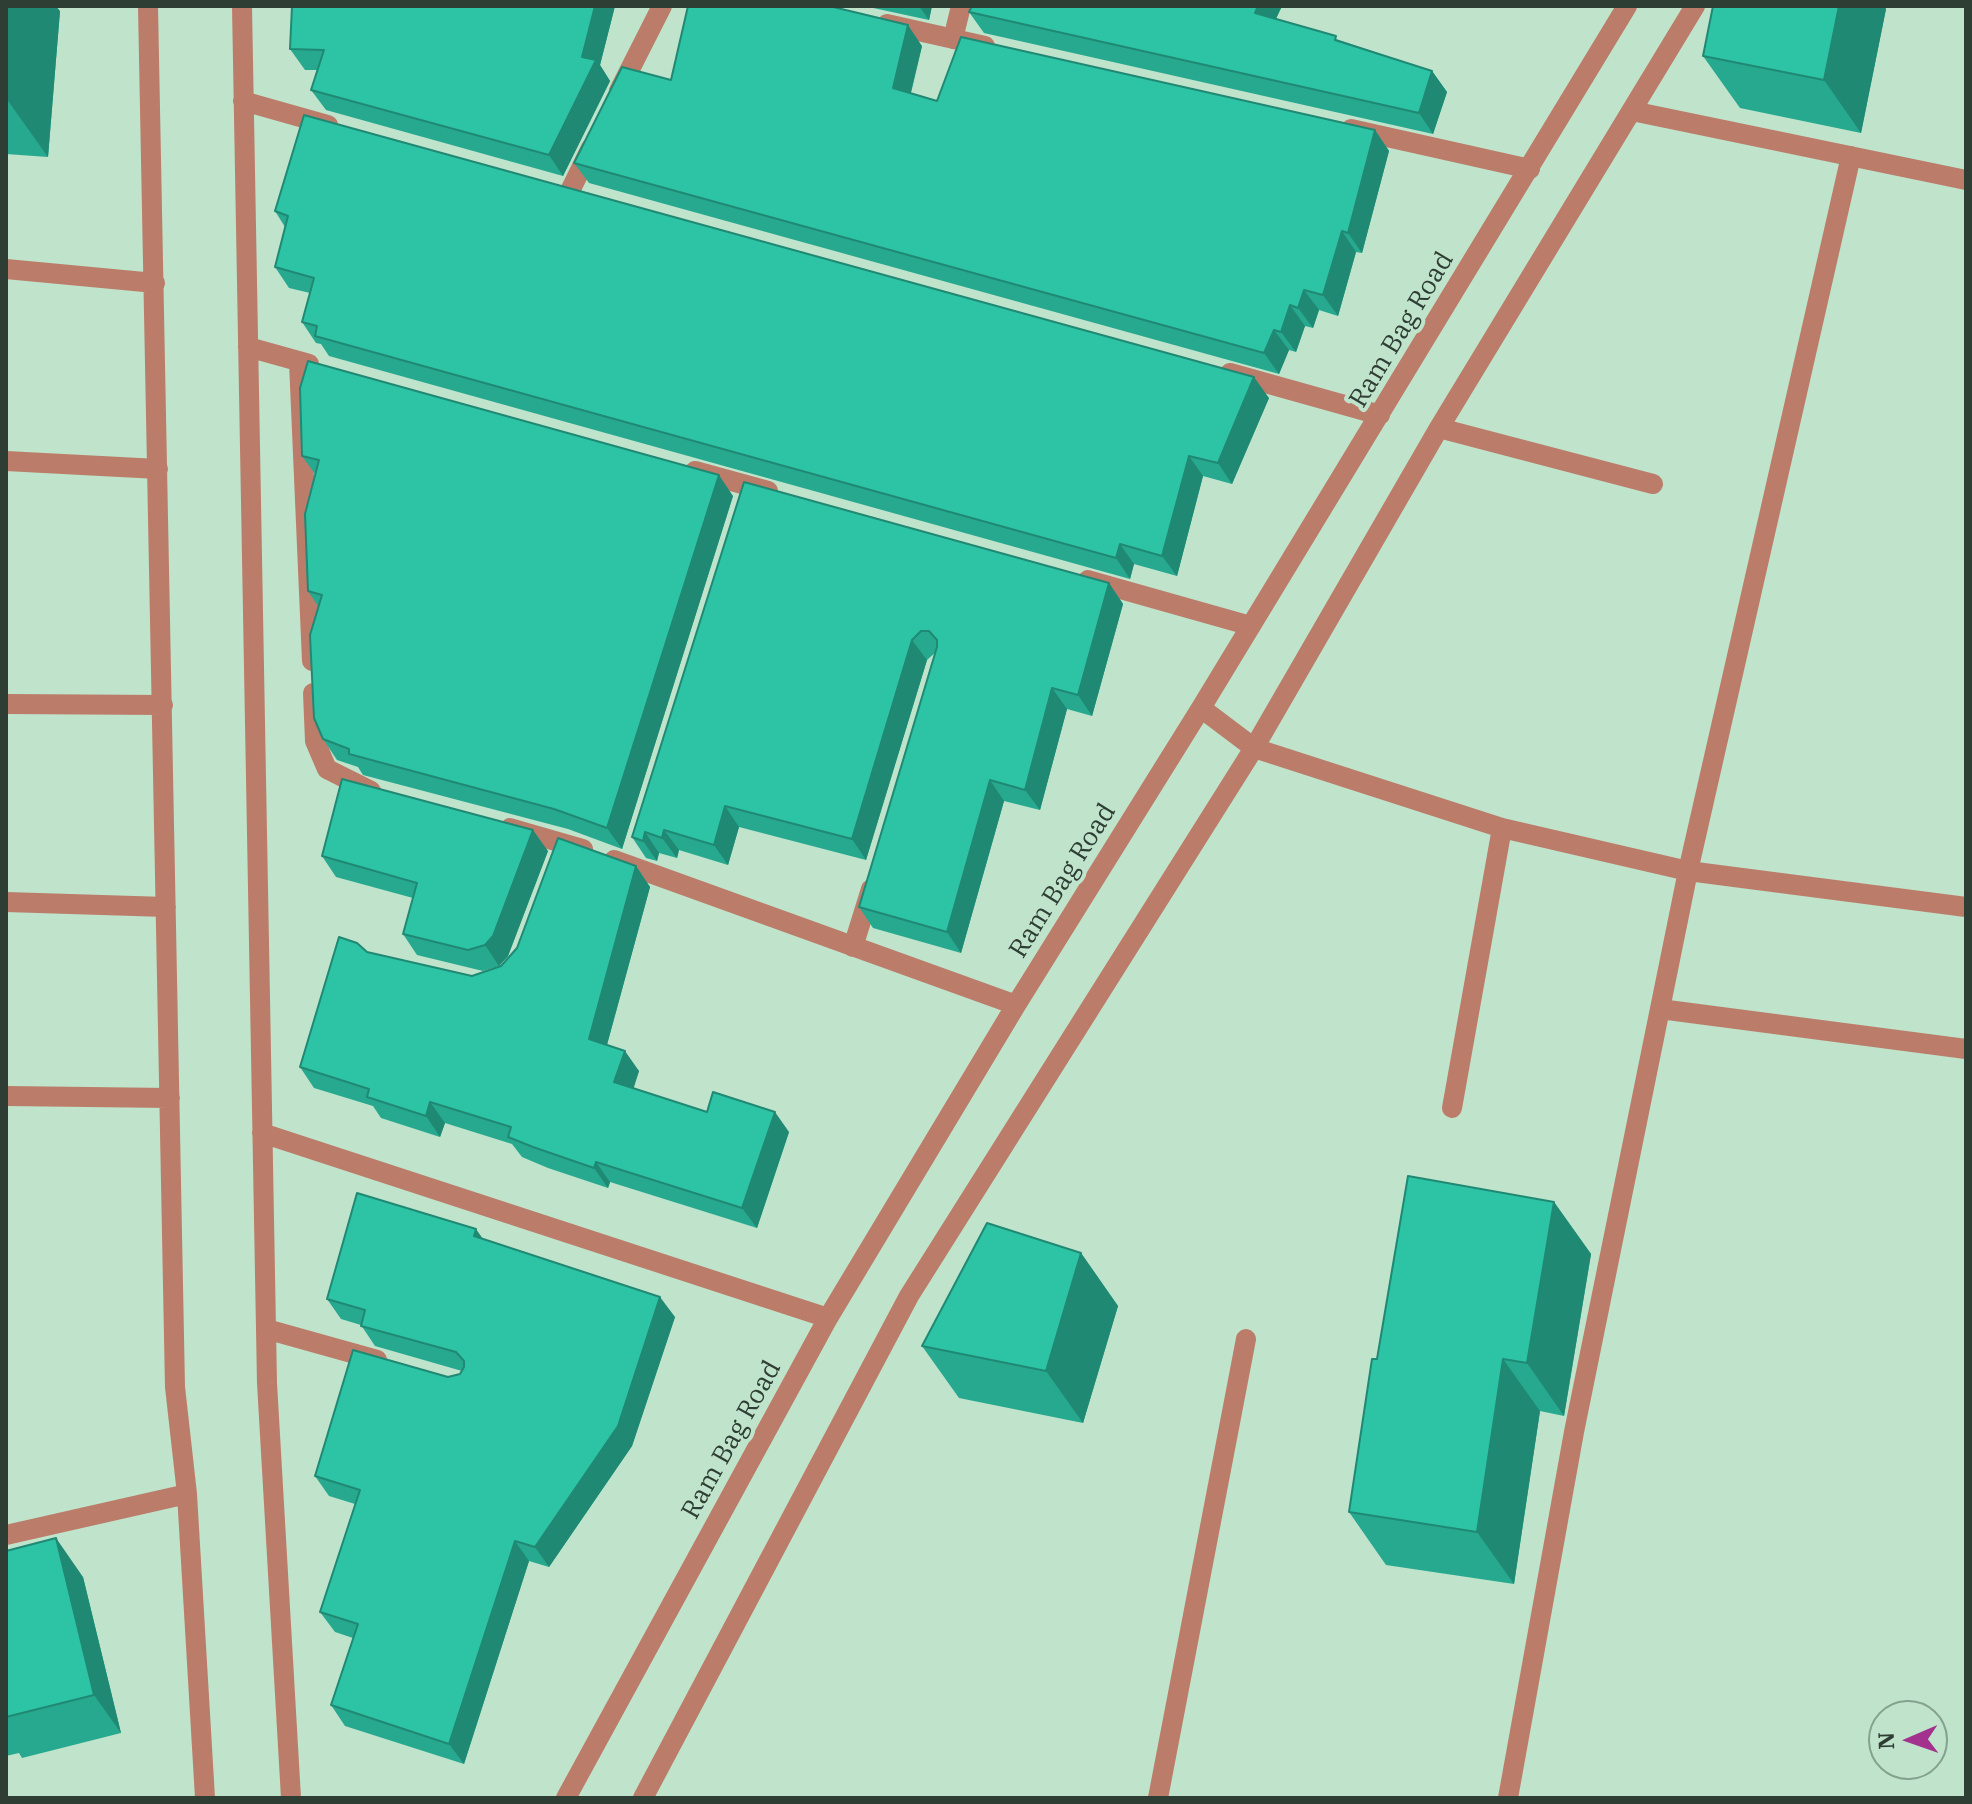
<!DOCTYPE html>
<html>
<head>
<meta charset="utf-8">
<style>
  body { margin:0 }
  #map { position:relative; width:1972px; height:1804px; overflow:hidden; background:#bfe3cb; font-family:"IBM Plex Serif",serif }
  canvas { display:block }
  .frame { position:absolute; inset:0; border:8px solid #2f3e34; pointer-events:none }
  .north { position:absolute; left:1868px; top:1700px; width:80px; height:80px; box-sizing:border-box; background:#bfe3cb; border:2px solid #85a18f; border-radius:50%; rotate:268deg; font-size:22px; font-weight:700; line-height:32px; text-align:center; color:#2f3e34 }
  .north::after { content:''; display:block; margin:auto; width:28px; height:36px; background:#a3328f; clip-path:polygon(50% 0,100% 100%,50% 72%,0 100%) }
</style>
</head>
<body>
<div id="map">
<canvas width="1972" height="1804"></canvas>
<div class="frame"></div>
<div class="north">N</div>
</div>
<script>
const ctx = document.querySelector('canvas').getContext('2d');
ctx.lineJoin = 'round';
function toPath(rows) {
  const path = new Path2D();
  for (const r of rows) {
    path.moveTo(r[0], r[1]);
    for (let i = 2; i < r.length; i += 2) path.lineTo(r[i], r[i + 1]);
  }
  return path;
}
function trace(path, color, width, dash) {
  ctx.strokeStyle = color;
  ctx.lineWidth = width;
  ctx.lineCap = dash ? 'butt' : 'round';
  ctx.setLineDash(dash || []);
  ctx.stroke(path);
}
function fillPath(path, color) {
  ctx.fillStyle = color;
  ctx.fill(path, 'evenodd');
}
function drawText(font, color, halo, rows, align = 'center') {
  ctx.font = font + ' "IBM Plex Serif",serif';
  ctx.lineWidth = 8;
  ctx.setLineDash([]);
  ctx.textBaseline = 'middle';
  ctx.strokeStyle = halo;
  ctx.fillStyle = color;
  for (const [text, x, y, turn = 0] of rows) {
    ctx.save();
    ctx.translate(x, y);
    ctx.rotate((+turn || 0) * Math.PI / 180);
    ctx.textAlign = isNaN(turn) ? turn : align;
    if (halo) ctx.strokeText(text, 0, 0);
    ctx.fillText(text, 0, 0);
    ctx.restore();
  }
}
trace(toPath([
  [148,6,175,1387,187,1494,205,1798],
  [242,6,267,1383,291,1798],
  [887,24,985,46],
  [953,39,961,6],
  [619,91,662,6],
  [243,101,328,125],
  [1632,111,1966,180],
  [1351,129,1530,169],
  [570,191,591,148],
  [6,269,155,283],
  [248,347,309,364],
  [299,362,312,661],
  [1230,373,1380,415],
  [1439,428,1653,484],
  [6,461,158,469],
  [695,471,768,491],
  [1088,580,1251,626],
  [313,693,315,741,327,769,371,791],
  [6,704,163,705],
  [1201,708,1254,748,1502,828,1688,871,1966,907],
  [510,828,583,849],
  [614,860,1016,1005],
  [6,902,166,907],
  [853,947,871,889],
  [1660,1009,1966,1049],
  [6,1096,170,1098],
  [1452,1108,1502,828],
  [262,1133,828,1318],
  [266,1329,377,1360],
  [6,1535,187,1494],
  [566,1798,828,1318,1016,1005,1201,708,1627,6],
  [643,1798,909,1296,1254,748,1439,428,1695,6],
  [1158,1798,1246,1339],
  [1508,1798,1574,1432,1688,871,1851,156]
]), '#bc7c6a', 20);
fillPath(toPath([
  [6,6,60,11,48,157,6,154],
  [292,6,615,6,600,65,610,81,563,176,326,110,311,90,317,70,305,70,290,49],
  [864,6,932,6,929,20],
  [972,6,1282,6,1276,19,1432,71,1447,92,1433,134,984,33,969,12],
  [1713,6,1884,6,1886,9,1861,133,1740,108,1703,56],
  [922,46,911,93,937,101,1375,130,1389,151,1362,253,1356,252,1338,316,1319,310,1313,328,1305,326,1296,352,1289,350,1279,374,589,183,574,163,671,80],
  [275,211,1269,398,1232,484,1203,476,1177,576,1134,564,1130,579,329,356,321,344,316,343,302,322,310,293,289,288,275,267,285,227],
  [302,456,733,496,622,849,568,829,363,775,358,767,337,760,323,739,318,606,308,591,315,474],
  [744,482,1109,583,1123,604,1092,716,1067,709,1040,810,1004,801,961,953,873,928,859,907,936,652,927,660,866,860,739,827,728,865,679,850,677,858,659,853,657,861,646,858,632,837],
  [548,851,508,956,499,966,483,971,417,955,403,934,413,898,336,877,322,856],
  [636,866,650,887,607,1045,639,1071,633,1088,707,1112,789,1132,757,1228,610,1182,608,1188,548,1168,522,1157,512,1144,445,1123,440,1137,381,1118,373,1106,314,1088,300,1067,367,952,472,976,501,966],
  [1554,1202,1591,1254,1564,1416,1540,1411,1514,1584,1386,1565,1349,1512,1377,1359],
  [483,1239,675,1317,632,1446,549,1567,529,1561,464,1764,345,1726,331,1705,353,1638,335,1632,320,1612,355,1504,329,1496,315,1476,448,1377,460,1374,462,1371,375,1346,361,1325,341,1319,327,1299],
  [1081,1253,1118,1306,1083,1423,959,1398,922,1346],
  [6,1551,83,1577,121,1733,22,1758,19,1753,6,1756]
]), '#27a98f');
fillPath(toPath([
  [6,6,56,6,60,11,48,157,6,98],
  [595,6,615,6,600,65,610,81,563,176,549,155,582,57],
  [919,6,932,6,929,20],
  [1258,6,1282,6,1269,33,1255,13],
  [1839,6,1884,6,1886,9,1861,133,1824,80],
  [908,25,922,46,907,108,893,88],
  [1432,71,1447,92,1433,134,1419,113],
  [1375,130,1389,151,1362,253,1348,233],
  [1342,231,1356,252,1338,316,1323,295],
  [1304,290,1319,310,1313,328,1298,308],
  [1290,305,1305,326,1296,352,1281,332],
  [1274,330,1289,350,1279,374,1264,353],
  [1254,377,1269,398,1232,484,1218,463],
  [1189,456,1203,476,1177,576,1162,556],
  [719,475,733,496,622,849,607,828],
  [1120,544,1134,564,1130,579,1116,558],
  [1109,583,1123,604,1092,716,1078,695],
  [912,640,927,660,866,860,852,839],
  [1052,688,1067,709,1040,810,1025,790],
  [990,780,1004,801,961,953,947,932],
  [725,806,739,827,728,865,714,845],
  [533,830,548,851,508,956,499,966,485,945],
  [664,830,679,850,677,858,662,838],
  [645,832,659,853,657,861,643,841],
  [636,866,650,887,603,1059,589,1039],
  [625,1051,639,1071,629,1103,614,1082],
  [430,1102,445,1123,440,1137,426,1116],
  [775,1112,789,1132,757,1228,742,1208],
  [596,1162,610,1182,608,1188,594,1168],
  [1554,1202,1591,1254,1564,1416,1527,1363],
  [476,1229,490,1249,474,1236],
  [1081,1253,1118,1306,1083,1423,1046,1371],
  [660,1297,675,1317,632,1446,549,1567,535,1547],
  [1503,1359,1540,1411,1514,1584,1477,1532],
  [56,1538,83,1577,121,1733,94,1695],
  [515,1541,529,1561,464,1764,449,1744]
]), '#208974');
const building = toPath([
  [292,6,595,6,582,57,596,60,549,155,311,90,324,50,290,49,292,6],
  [688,6,829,6,908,25,893,88,937,101,961,37,1375,130,1348,233,1342,231,1323,295,1304,290,1298,308,1290,305,1281,332,1274,330,1264,353,574,163,622,67,671,80,688,6],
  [972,6,1258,6,1255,13,1336,36,1335,40,1432,71,1419,113,969,12,972,6],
  [1713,6,1839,6,1824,80,1703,56,1713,6],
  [304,115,1254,377,1218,463,1189,456,1162,556,1120,544,1116,558,315,336,317,326,302,322,314,278,275,267,288,216,275,211,304,115],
  [308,361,719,475,607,828,554,809,349,754,349,749,323,739,314,718,310,635,322,595,308,591,305,514,319,460,302,456,300,388,308,361],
  [744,482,1109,583,1078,695,1052,688,1025,790,990,780,947,932,859,907,937,647,937,640,929,631,921,631,912,640,852,839,725,806,714,845,664,830,662,838,645,832,643,841,632,837,744,482],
  [342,779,533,830,493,936,485,945,468,950,403,934,417,883,322,856,342,779],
  [558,838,636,866,589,1039,625,1051,614,1082,707,1112,713,1092,775,1112,742,1208,596,1162,594,1168,533,1147,508,1137,511,1127,430,1102,426,1116,367,1097,369,1089,300,1067,339,937,357,943,367,952,472,976,501,966,517,948,558,838],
  [1408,1176,1554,1202,1527,1363,1503,1359,1477,1532,1349,1512,1372,1359,1377,1359,1408,1176],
  [357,1193,476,1229,474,1236,660,1297,618,1426,535,1547,515,1541,449,1744,331,1705,358,1624,320,1612,360,1490,315,1476,353,1350,448,1377,460,1374,464,1367,464,1361,456,1352,361,1326,365,1310,327,1299,357,1193],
  [987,1223,1081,1253,1046,1371,922,1346,987,1223],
  [56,1538,94,1695,6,1717,6,1551,56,1538]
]);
fillPath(building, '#2dc4a6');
trace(building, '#208974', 2);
drawText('26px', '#2f3e34', '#bfe3cb', [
  ["Ram Bag Road",1402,330,-59],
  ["Ram Bag Road",1063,881,-58],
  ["Ram Bag Road",732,1440,-61]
]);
</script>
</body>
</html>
